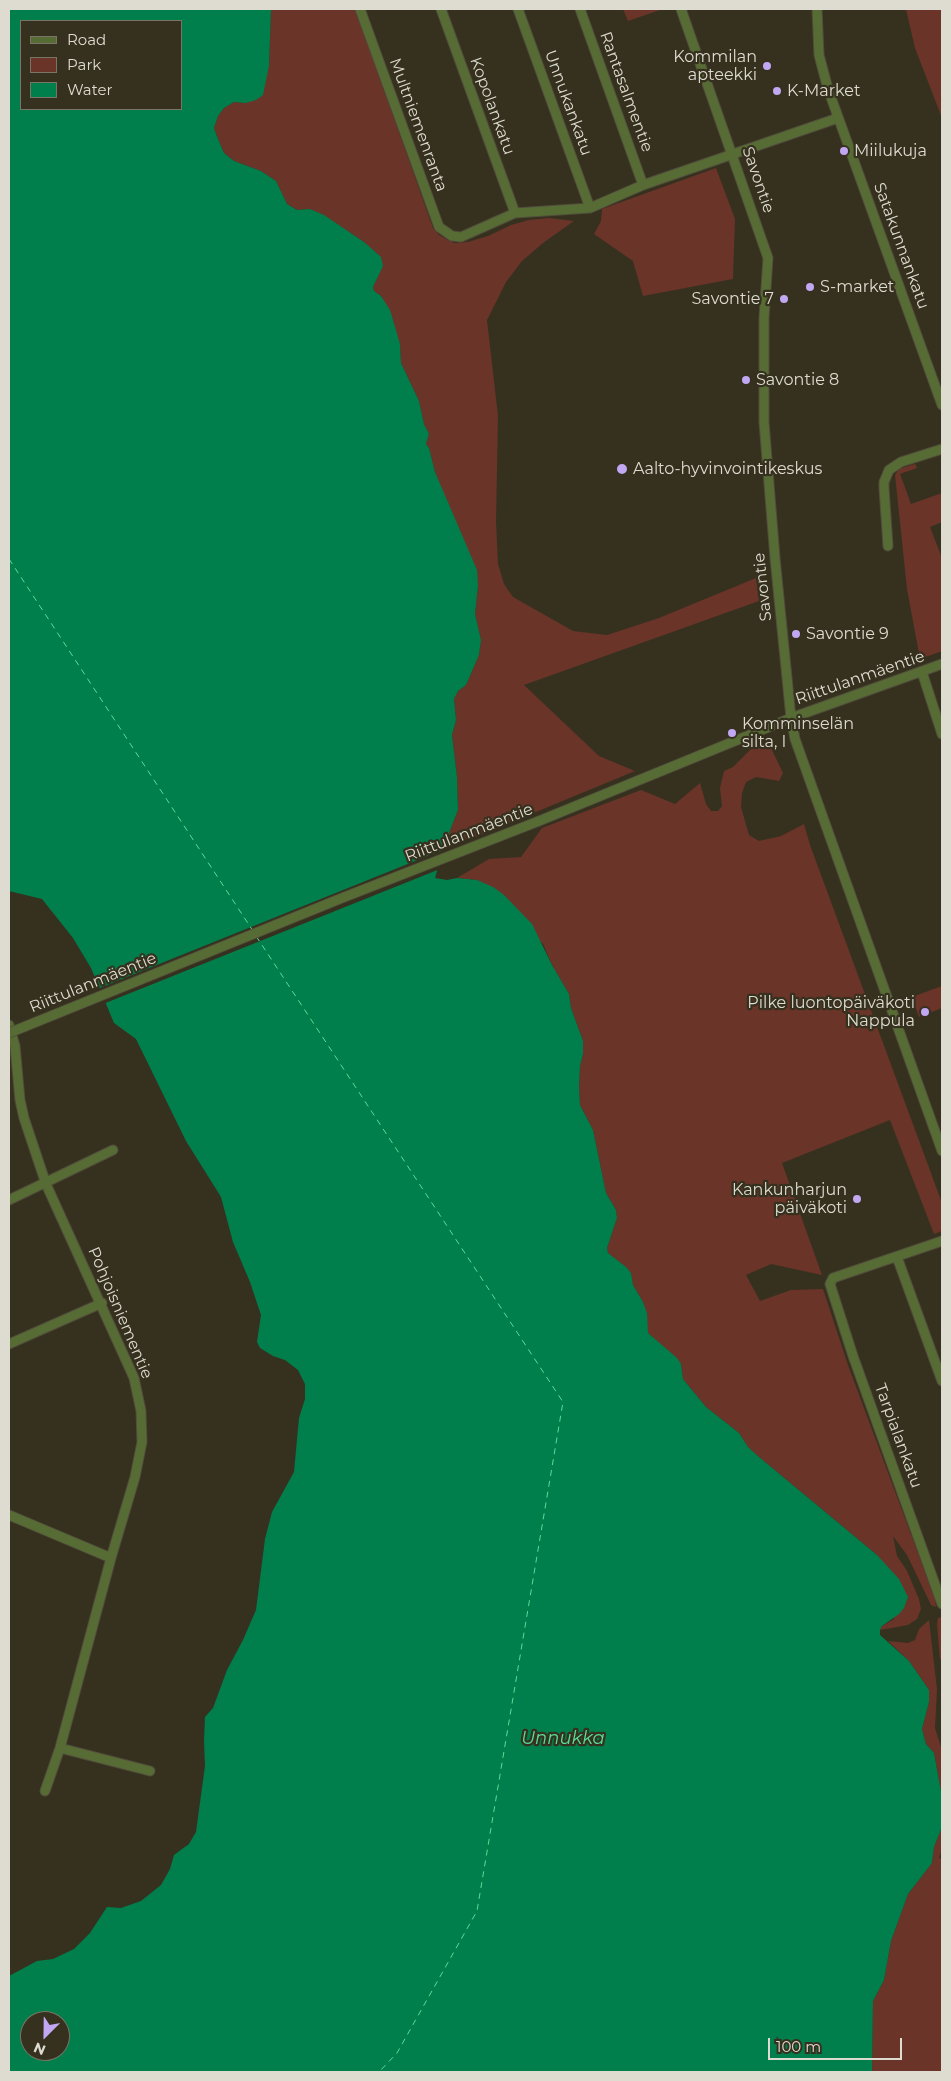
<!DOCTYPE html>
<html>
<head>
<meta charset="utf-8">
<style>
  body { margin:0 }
  #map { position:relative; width:951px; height:2081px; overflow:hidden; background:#36311f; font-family:Montserrat,sans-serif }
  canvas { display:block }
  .frame { position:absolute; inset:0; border:10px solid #dedbd0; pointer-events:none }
  .legend { position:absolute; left:20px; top:20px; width:162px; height:90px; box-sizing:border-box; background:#36311f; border:1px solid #797566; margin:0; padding:6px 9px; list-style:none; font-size:15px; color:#dedbd0 }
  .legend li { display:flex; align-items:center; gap:10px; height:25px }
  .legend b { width:25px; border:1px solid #797566 }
  .north { position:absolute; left:20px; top:2011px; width:50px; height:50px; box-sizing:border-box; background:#36311f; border:1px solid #797566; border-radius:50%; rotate:203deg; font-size:14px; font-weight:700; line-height:20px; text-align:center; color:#dedbd0 }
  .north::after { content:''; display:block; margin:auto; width:18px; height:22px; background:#c2a7f2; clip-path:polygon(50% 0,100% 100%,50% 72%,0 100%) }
  .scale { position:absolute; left:768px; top:2038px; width:134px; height:22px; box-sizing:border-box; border:2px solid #dedbd0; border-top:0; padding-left:6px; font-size:15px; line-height:18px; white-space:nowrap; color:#dedbd0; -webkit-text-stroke:4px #36311f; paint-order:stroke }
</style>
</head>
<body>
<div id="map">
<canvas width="951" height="2081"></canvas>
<div class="frame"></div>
<ul class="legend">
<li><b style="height:6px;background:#576c35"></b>Road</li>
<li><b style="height:14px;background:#6a3428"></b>Park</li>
<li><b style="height:14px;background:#007f4c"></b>Water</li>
</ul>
<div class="north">N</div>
<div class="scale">100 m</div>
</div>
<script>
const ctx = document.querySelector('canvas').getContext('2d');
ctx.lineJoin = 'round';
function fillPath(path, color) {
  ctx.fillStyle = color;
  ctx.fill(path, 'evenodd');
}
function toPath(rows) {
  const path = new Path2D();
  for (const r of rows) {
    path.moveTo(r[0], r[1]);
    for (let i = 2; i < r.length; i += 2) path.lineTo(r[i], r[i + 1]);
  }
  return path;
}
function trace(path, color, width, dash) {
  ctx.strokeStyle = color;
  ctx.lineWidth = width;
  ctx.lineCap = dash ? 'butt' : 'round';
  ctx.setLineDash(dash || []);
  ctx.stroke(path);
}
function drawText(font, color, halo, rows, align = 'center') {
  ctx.font = font + ' Montserrat,sans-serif';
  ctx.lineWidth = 4.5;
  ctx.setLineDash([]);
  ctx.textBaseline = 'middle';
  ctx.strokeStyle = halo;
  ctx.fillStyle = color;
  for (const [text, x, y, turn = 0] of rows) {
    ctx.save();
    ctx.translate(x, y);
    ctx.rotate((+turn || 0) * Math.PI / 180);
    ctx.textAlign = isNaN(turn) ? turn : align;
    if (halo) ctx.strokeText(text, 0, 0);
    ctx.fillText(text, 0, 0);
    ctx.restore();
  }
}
fillPath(toPath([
  [271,9,355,9,433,228,439,235,454,243,468,242,488,236,511,225,529,220,549,218,574,221,543,243,522,261,506,282,487,320,498,416,496,522,498,564,504,584,513,597,573,631,607,635,659,618,756,578,759,601,524,685,599,756,635,771,478,836,444,846,458,810,457,777,452,735,456,720,454,699,458,691,466,685,479,655,481,640,475,614,478,586,435,472,429,448,426,444,429,434,424,424,419,401,401,363,400,344,381,296,374,291,373,287,383,265,364,242,323,215,310,209,297,210,287,204,276,181,261,171,234,161,224,153,218,139,214,128,218,116,224,108,234,102,245,103,269,66],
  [623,9,663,9,628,21],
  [906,9,942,9,942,118,915,48],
  [716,168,735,219,733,279,643,296,633,261,594,234,601,221,602,209],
  [915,464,917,468,900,474,911,504,942,493,942,522,930,527,942,558,942,651,920,659,907,589,895,475,899,469],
  [761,745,771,748,783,773,779,781,756,777,746,782,742,793,741,807,749,835,759,841,781,836,804,824,810,845,942,1203,942,1231,934,1234,890,1120,782,1163,822,1275,771,1264,746,1275,760,1301,791,1290,823,1289,848,1365,935,1599,936,1607,931,1605,907,1555,893,1536,897,1556,907,1571,919,1599,921,1609,917,1619,908,1625,880,1630,882,1626,894,1619,877,1555,759,1457,748,1447,739,1433,706,1407,683,1379,681,1364,648,1333,643,1302,633,1285,631,1273,608,1253,607,1248,617,1218,616,1210,606,1193,593,1130,580,1105,579,1087,580,1066,583,1054,583,1041,571,1008,569,994,552,965,543,944,477,880,457,878,489,859,521,857,542,828,641,790,675,804,700,783,706,804,711,811,718,811,722,806,720,788,724,771,733,767,752,748],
  [942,986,942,1008,919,1017,912,997],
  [942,1617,942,1658,940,1660,937,1624,938,1618],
  [929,1620,937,1689,935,1728,942,1750,942,1797,934,1753,926,1744,922,1729,929,1702,929,1690,909,1661,888,1641,908,1643,915,1640,919,1629],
  [942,1827,942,1850,939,1858,942,1859,942,2072,872,2072,873,2001,884,1980,891,1941,908,1894,932,1863,934,1847]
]), '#6a3428');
fillPath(toPath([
  [9,9,271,9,269,66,263,95,256,100,246,103,234,102,224,108,218,116,214,128,218,139,224,153,234,161,261,171,276,181,287,204,297,210,310,209,324,215,364,242,381,257,383,266,373,287,374,291,381,296,390,310,400,344,401,363,419,401,424,424,429,434,426,444,429,448,435,472,477,570,478,586,475,614,481,640,479,655,466,685,458,691,454,699,456,720,452,735,457,777,458,810,444,846,435,878,447,880,457,878,477,880,493,887,504,895,532,924,552,965,569,994,571,1008,583,1041,583,1054,580,1066,579,1087,580,1105,593,1130,606,1193,616,1210,617,1218,607,1248,608,1253,626,1267,631,1273,633,1285,643,1302,647,1313,648,1333,677,1358,681,1364,683,1379,706,1407,739,1433,748,1447,759,1457,877,1555,899,1579,908,1597,904,1608,899,1614,882,1626,880,1630,880,1635,909,1661,929,1690,929,1702,922,1729,926,1744,934,1753,942,1797,942,1827,934,1847,932,1863,908,1894,891,1941,884,1980,873,2001,872,2072,9,2072,9,1976,37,1961,53,1959,74,1949,90,1933,107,1907,121,1908,141,1901,161,1885,170,1869,174,1855,189,1844,196,1832,205,1766,204,1741,205,1717,213,1708,227,1670,243,1640,256,1610,265,1539,272,1512,294,1472,299,1418,305,1399,305,1384,298,1370,285,1360,273,1356,260,1348,257,1342,261,1315,250,1282,233,1242,221,1197,186,1141,136,1039,114,1023,91,968,73,938,42,899,9,891],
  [21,21,181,21,181,109,21,109],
  [30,2021,60,2021,60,2051,30,2051]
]), '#007f4c');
fillPath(toPath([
  [445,849,440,869,103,1004,97,989]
]), '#36311f');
trace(toPath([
  [9,559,253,931],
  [256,936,563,1402,477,1911,397,2053,379,2072]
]), '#57de98', 1, [6, 5]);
const minor = toPath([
  [360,9,439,227,452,236,461,237,515,213,590,208,643,185,838,118],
  [441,9,515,213],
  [518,9,590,208],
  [580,9,643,185],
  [681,9,768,258,764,318,764,422,775,558,791,718,795,739,942,1151],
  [817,9,819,55,828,89,942,405],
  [888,546,884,488,884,482,889,470,901,462,942,449],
  [922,672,942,734],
  [539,821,791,718,942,664],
  [9,1025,15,1046,20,1100,24,1118,46,1184,134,1378,141,1411,142,1442,135,1477,111,1558,60,1748,45,1791],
  [9,1200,113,1150],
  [942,1241,833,1278,830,1284,853,1356,942,1604],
  [897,1257,942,1381],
  [9,1344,102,1303],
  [9,1515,111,1558],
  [60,1748,150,1771]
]);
trace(minor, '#514c3b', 11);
trace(minor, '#576c35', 9);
const minorBridge = toPath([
  [9,1033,342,898,539,821]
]);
trace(minorBridge, '#514c3b', 11, []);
trace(minorBridge, '#576c35', 9);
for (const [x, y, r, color] of [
  [767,66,5,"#c2a7f2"],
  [777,91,5,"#c2a7f2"],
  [844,151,5,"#c2a7f2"],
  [810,287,5,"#c2a7f2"],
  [784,299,5,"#c2a7f2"],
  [746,380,5,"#c2a7f2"],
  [622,469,6,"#c2a7f2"],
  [796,634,5,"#c2a7f2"],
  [732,733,5,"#c2a7f2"],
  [925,1012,5,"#c2a7f2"],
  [857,1199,5,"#c2a7f2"]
]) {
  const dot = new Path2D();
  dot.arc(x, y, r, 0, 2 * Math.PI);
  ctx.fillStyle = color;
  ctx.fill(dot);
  trace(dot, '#36311f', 2);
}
drawText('16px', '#dedbd0', '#36311f', [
  ["Kommilan",757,57,"right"],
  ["apteekki",757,75,"right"],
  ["K-Market",787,91],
  ["Miilukuja",854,151],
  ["S-market",820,287],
  ["Savontie 7",774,299,"right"],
  ["Savontie 8",756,380],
  ["Aalto-hyvinvointikeskus",633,469],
  ["Savontie 9",806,634],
  ["Komminselän",742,724],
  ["silta, I",742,742],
  ["Pilke luontopäiväkoti",915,1003,"right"],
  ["Nappula",915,1021,"right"],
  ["Kankunharjun",847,1190,"right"],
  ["päiväkoti",847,1208,"right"]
], 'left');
drawText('16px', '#dedbd0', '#36311f', [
  ["Rantasalmentie",626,92,70],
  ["Unnukankatu",568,103,70],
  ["Kopolankatu",492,106,70],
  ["Multniemenranta",418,125,70],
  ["Savontie",758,180,71],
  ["Satakunnankatu",901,246,70],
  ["Savontie",763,587,-96],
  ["Riittulanmäentie",860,678,-19],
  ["Riittulanmäentie",469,833,-21],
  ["Riittulanmäentie",93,983,-22],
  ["Pohjoisniementie",120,1313,67],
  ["Tarpialankatu",898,1436,70]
]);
drawText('italic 18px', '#57de98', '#36311f', [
  ["Unnukka",563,1739]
]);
</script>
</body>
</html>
